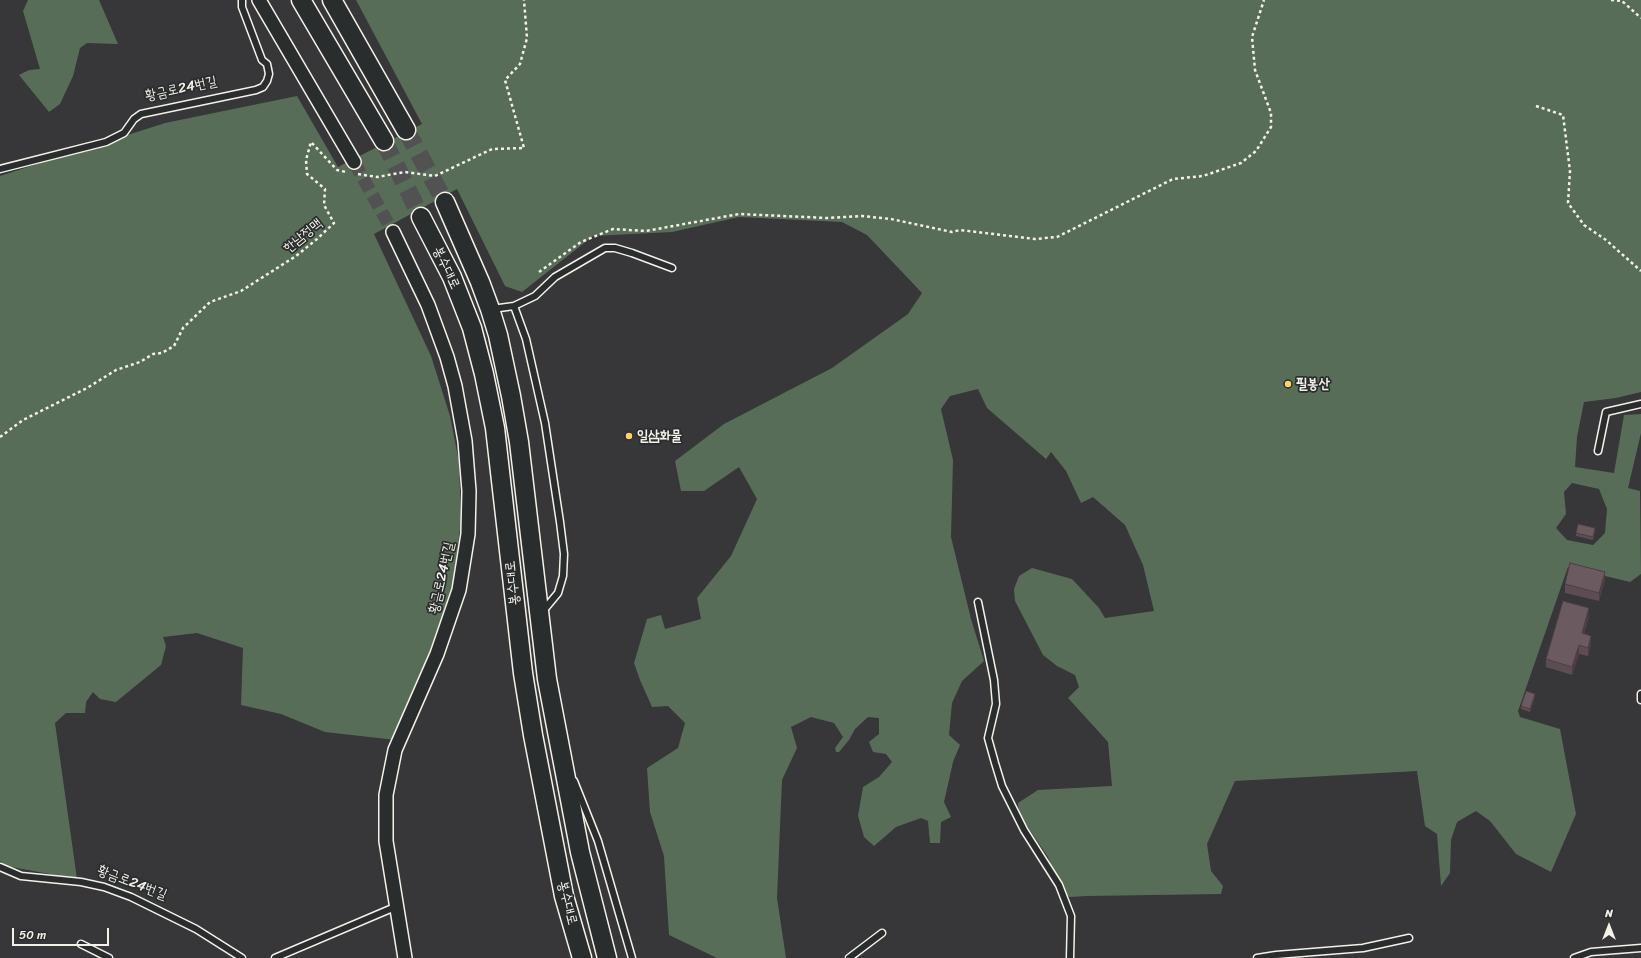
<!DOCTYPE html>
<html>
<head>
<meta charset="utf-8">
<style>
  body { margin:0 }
  #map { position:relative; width:1641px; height:958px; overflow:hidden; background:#373638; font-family:Sriracha,sans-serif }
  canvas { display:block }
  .north { position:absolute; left:1589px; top:906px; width:40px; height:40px; -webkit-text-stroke:3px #2a2d2e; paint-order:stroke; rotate:0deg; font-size:11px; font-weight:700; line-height:16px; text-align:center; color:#f4f1e8 }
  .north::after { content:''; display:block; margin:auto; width:14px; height:18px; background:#f4f1e8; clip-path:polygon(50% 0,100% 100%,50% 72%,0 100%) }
  .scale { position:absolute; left:12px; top:928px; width:97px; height:18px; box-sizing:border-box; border:2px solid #f4f1e8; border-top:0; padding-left:5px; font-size:12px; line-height:14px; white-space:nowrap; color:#f4f1e8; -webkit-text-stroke:3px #2a2d2e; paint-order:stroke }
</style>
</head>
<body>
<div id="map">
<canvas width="1641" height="958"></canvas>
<div class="north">N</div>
<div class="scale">50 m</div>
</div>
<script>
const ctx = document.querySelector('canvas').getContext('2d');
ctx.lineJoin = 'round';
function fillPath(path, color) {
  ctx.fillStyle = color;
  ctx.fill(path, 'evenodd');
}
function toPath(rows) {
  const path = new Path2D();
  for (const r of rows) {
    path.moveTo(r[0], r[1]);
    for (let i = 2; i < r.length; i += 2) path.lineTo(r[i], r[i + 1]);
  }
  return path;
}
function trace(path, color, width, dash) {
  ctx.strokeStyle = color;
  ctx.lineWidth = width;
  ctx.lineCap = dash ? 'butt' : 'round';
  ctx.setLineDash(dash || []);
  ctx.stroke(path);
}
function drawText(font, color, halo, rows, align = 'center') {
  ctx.font = font + ' Sriracha,"Poor Story",sans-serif';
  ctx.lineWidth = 3.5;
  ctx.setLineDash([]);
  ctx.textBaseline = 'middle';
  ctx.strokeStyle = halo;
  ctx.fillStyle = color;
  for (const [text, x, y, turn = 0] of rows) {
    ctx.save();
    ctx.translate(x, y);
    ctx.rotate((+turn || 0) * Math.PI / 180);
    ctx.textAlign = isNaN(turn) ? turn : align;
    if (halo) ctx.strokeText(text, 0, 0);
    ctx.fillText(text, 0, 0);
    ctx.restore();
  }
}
fillPath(toPath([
  [28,0,99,0,118,44,87,43,80,48,73,76,60,104,49,112,19,75,29,70,40,69,23,11],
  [356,0,1641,0,1641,392,1616,398,1584,402,1577,437,1575,467,1614,473,1624,415,1641,414,1641,433,1628,488,1640,491,1641,574,1630,582,1568,567,1518,711,1520,717,1560,729,1576,814,1551,872,1516,854,1490,821,1476,811,1457,822,1451,840,1450,873,1441,886,1437,834,1425,826,1417,771,1235,781,1207,844,1211,871,1223,886,1221,894,1087,896,1070,897,1060,893,1048,857,1019,814,1018,803,1038,790,1112,786,1108,742,1068,698,1079,687,1075,675,1057,666,1043,655,1015,601,1014,589,1019,576,1032,568,1072,579,1099,608,1105,618,1154,611,1143,565,1125,525,1093,497,1081,503,1066,471,1051,452,1046,459,987,408,978,389,950,396,941,409,953,460,951,537,971,619,984,661,962,681,952,703,949,735,960,745,953,762,944,802,951,817,941,822,940,843,930,843,928,821,921,818,896,827,874,846,864,837,858,816,863,787,879,777,892,762,886,754,873,752,869,742,879,734,879,718,868,717,855,729,849,740,839,752,836,752,835,748,843,737,834,723,811,717,791,727,797,748,782,780,777,898,786,958,717,958,669,935,664,856,650,812,647,768,678,748,685,723,668,706,652,707,640,680,634,663,647,619,661,615,665,629,701,619,697,598,731,556,757,499,739,467,704,491,681,491,675,461,724,424,832,368,908,314,922,293,867,235,842,222,739,217,672,232,593,236,522,292,505,286,457,189,374,234,431,356,450,416,459,462,461,521,453,583,436,639,396,740,325,732,281,714,241,705,243,648,197,633,163,637,166,646,161,665,116,702,100,699,93,692,86,702,85,713,66,713,55,723,77,879,6,866,0,861,0,176,165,123,297,96,338,167,422,124],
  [1572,483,1599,489,1607,509,1605,533,1593,545,1567,540,1556,528,1566,514,1564,492]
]), '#586d58');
trace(toPath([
  [354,162,393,232]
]), '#535252', 13, [13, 6]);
trace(toPath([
  [406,130,445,202],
  [384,141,421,217]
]), '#535252', 18, [18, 9]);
const service = toPath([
  [0,169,106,142,124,133,134,119,141,114,256,90,263,87,267,81,269,74,267,64,262,60,242,7,242,0],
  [514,306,535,296,555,277,605,248,615,248,632,253,672,268],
  [492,309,514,306,526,339,545,423,560,522,564,554,563,576,558,593,543,611],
  [1598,451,1606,412,1641,404],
  [978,602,994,680,996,704,988,738,995,763,1002,786,1024,830,1059,885,1071,916,1070,958],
  [1641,694,1641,700],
  [574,781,598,841,632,958],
  [0,867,21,876,81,882,104,887,131,897,196,929,242,958],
  [81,944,109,958],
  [275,958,395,907],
  [849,958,882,933],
  [1257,958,1276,955,1363,948,1409,938],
  [1574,958,1591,952,1641,948]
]);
const minor = toPath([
  [259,0,354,162],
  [393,232,428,305,447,357,455,386,465,441,469,491,468,534,459,590,437,654,395,750,386,795,386,841,405,958]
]);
const secondary = toPath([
  [301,0,384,141],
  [332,0,406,130],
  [445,202,480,282,490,309,498,335,511,396,519,442,547,679,580,852,607,958],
  [421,217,452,277,472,328,484,374,495,428,523,673,533,735,564,896,582,958]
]);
trace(service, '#f4f1e8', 9);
trace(minor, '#f4f1e8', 16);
trace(secondary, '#f4f1e8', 21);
trace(toPath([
  [1611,0,1622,1,1641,18],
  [1536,106,1563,115,1570,171,1568,203,1584,225,1606,240,1641,271],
  [358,174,377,177,405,172,435,176,492,149,524,148,505,80,520,64,527,38,524,0],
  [539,272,581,242,613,229,646,231,739,214,827,218,862,216,891,219,952,232,960,230,1035,239,1057,237,1173,179,1203,176,1241,163,1256,151,1271,127,1271,113,1255,70,1252,37,1264,0],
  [0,437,23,420,87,388,116,370,140,362,153,354,162,353,174,346,183,328,210,302,241,291,296,256,317,239,334,223,324,205,325,189,307,174,306,160,311,142,337,170,346,172]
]), '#f4f1e8', 2.5, [3, 3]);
trace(service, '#2a2d2e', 6);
trace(minor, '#2a2d2e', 13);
trace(secondary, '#2a2d2e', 18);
fillPath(toPath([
  [1595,531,1593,540,1576,536,1576,533],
  [1605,580,1599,601,1565,593,1565,584],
  [1589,617,1584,633,1591,644,1588,656,1579,654,1572,675,1546,667,1546,659],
  [1535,697,1530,712,1521,709,1521,706]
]), '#5d4d53');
fillPath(toPath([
  [1605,572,1605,580,1599,601,1599,593],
  [1589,608,1589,617,1582,641,1582,633],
  [1591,636,1591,644,1588,656,1588,648],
  [1579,645,1579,654,1572,675,1572,667],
  [1535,694,1535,697,1530,712,1530,709]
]), '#4c3f44');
const building = toPath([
  [1578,524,1595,528,1593,537,1576,533,1578,524],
  [1570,563,1605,572,1599,593,1565,584,1570,563],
  [1563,601,1589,608,1582,633,1591,636,1588,648,1579,645,1572,667,1546,659,1563,601],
  [1526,691,1535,694,1530,709,1521,706,1526,691]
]);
fillPath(building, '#6c5a61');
trace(building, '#4c3f44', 1);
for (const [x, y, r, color] of [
  [1288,384,4,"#ffd166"],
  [629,436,4,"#ffd166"]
]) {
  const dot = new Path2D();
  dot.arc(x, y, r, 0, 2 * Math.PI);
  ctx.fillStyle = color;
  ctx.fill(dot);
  trace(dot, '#2a2d2e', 1.5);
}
drawText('14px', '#f4f1e8', '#2a2d2e', [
  ["황금로24번길",181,89,-12],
  ["한남정맥",303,236,-39],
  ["봉수대로",446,268,65],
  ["황금로24번길",442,578,-77],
  ["봉수대로",513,583,-96],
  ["황금로24번길",132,883,21],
  ["봉수대로",567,903,76]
]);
drawText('bold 14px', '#f4f1e8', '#2a2d2e', [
  ["필봉산",1296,384],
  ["일삼화물",637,436]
], 'left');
</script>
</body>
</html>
